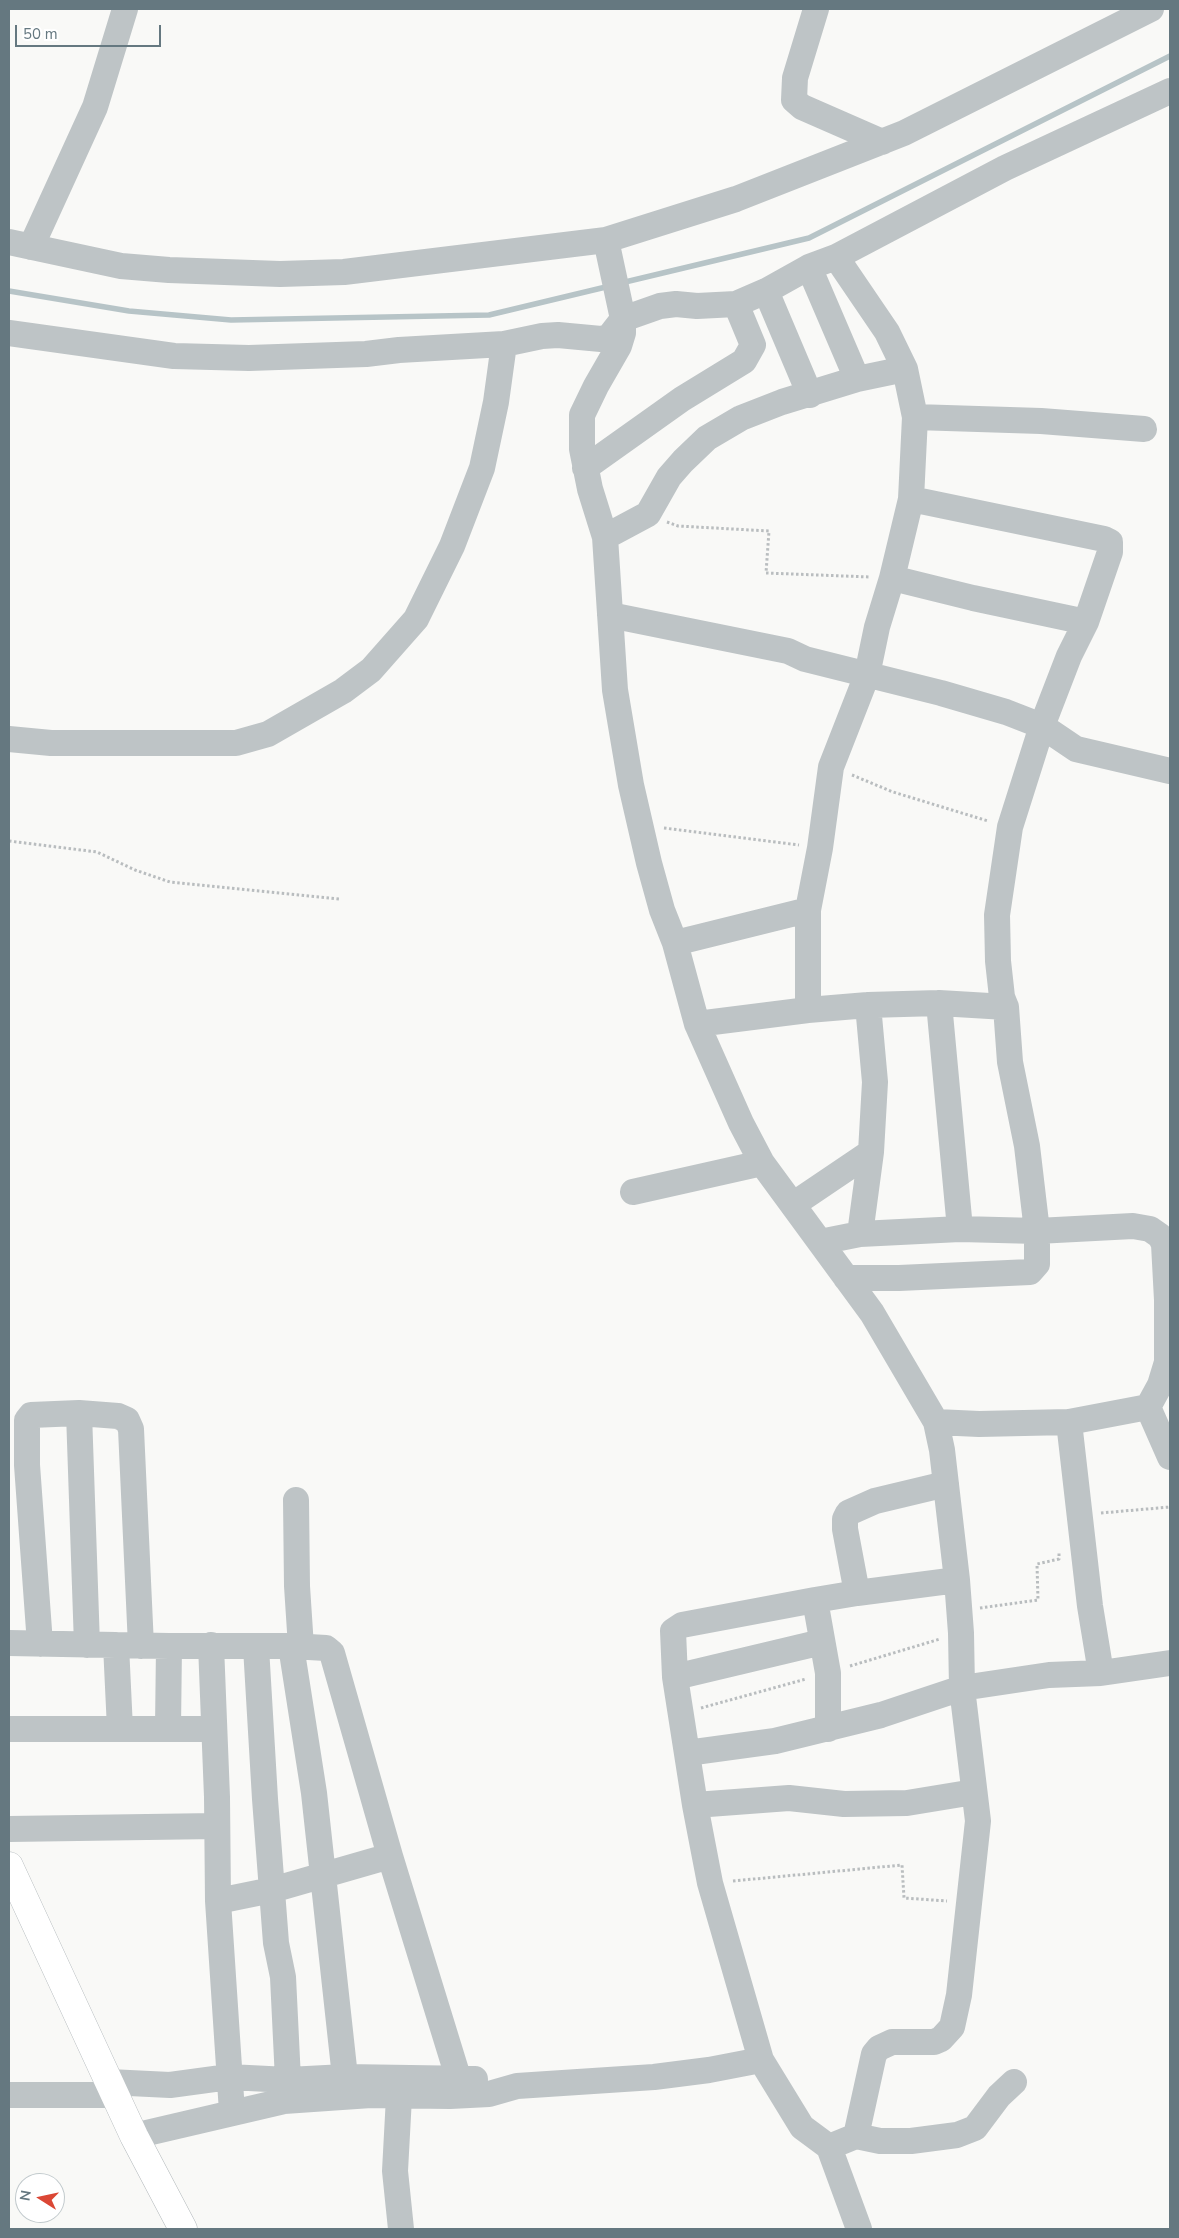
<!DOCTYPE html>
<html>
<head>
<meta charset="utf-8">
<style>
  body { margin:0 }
  #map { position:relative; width:1179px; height:2238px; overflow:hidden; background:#f9f9f7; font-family:"Nunito Sans",sans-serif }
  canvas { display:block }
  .frame { position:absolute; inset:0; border:10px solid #657880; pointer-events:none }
  .north { position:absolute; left:15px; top:2173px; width:50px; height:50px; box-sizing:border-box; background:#fff; border:1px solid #c1c9cc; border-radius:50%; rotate:280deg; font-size:14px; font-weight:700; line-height:20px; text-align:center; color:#657880 }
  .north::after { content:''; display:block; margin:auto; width:18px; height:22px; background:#db4735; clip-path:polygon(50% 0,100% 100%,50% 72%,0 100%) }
  .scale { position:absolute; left:15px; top:25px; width:146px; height:22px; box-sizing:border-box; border:2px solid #657880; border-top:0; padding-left:6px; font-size:15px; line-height:18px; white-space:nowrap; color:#657880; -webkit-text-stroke:4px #fff; paint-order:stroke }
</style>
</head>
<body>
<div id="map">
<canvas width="1179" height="2238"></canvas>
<div class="frame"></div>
<div class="north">N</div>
<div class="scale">50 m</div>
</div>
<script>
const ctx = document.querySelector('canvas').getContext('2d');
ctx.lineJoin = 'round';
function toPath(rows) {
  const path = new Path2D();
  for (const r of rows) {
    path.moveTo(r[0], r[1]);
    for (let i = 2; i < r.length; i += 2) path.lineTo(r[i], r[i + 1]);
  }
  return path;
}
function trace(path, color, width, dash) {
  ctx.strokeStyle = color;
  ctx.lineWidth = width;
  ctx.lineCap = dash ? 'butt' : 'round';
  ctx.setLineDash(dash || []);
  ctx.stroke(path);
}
trace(toPath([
  [621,283,809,238,1170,56],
  [9,291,129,311,231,320,489,315,610,286]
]), '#b7c4c7', 5.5);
const major = toPath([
  [9,1866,134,2136,183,2229]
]);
trace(major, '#b2b8bb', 29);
trace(toPath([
  [667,522,678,526,769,531,766,573,870,577],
  [852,775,893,792,988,821],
  [664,828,799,845],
  [9,841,97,852,135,870,170,882,340,899],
  [1101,1513,1170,1507],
  [980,1608,1038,1600,1037,1564,1059,1559,1059,1551],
  [850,1666,940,1639],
  [701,1708,806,1679],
  [733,1881,902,1865,904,1898,947,1901]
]), '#b9bdbf', 3, [2.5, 2.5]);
trace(toPath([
  [816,9,795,78,794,100,802,107,882,142],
  [606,240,623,319,623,333,619,346,596,386,582,415,582,449,590,489,605,537,615,690,631,785,649,863,662,910,675,943,697,1024,741,1123,762,1163,872,1313,936,1422,942,1450,957,1580,961,1633,962,1688,978,1821,959,1995,952,2027,941,2039,934,2042,892,2042,879,2048,874,2054,856,2136,829,2147],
  [9,242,121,266,169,270,280,274,344,272,606,240,736,199,904,133,1151,9],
  [31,247,95,107,125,9],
  [809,267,857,379],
  [766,291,810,395],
  [9,333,174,356,249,358,366,354,399,350,504,344,542,336,558,335,601,339,609,337,623,319,660,306,676,304,697,306,736,304,766,291,809,267,836,257,1005,168,1170,91],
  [915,417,1041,421,1144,429],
  [585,468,682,399,744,361,753,345,736,304],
  [911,499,1104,539,1110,542,1110,552,1086,622,1069,656,1042,726,1010,827,997,915,998,961,1002,997,1006,1007,1010,1062,1027,1146,1037,1231,1133,1226,1150,1229,1160,1236,1164,1244,1167,1300,1167,1362,1160,1385,1148,1407,1069,1422,979,1424,936,1422],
  [605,537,648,514,669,477,683,461,707,438,741,418,782,402,857,379,905,369],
  [892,578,973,598,1086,622],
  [610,615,788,651,805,659,941,693,1006,712,1042,726,1076,749,1170,771],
  [9,739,51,743,236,743,268,734,343,691,371,670,416,619,452,546,482,468,496,402,504,344],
  [675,943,808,910],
  [939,1003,960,1229],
  [808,1010,868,1005,939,1003,1006,1007],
  [697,1024,808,1010,808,910,820,848,831,767,867,675,877,627,892,578,911,499,915,417,905,369,887,332,836,257],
  [633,1192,762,1163],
  [794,1204,871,1152],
  [860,1234,871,1152,875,1082,868,1005],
  [820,1242,860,1234,960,1229,1037,1231,1037,1264,1030,1272,899,1278,846,1278],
  [1148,1407,1170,1457],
  [79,1413,87,1645],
  [296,1500,297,1586,301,1647],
  [857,1593,957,1580],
  [815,1600,857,1593,845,1529,845,1519,848,1513,875,1501,946,1484],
  [9,1643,169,1646,291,1646,326,1648,332,1653,390,1856,458,2077],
  [40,1644,27,1465,27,1420,31,1415,79,1413,118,1416,127,1420,131,1429,141,1646],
  [116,1645,120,1729],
  [211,1645,217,1797,218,1901,232,2112],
  [291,1646,314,1793,345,2077],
  [256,1647,265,1799,276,1943,283,1977,288,2080],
  [1101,1673,1170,1663],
  [675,1677,822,1642],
  [168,1728,169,1646],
  [9,1729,214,1729],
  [828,1729,828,1673,815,1600,682,1625,673,1631,675,1677,695,1805,710,1883,761,2060,802,2127,829,2147,859,2229],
  [687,1753,775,1741,881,1715,962,1688,1049,1675,1101,1673,1090,1606,1069,1422],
  [695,1805,789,1798,844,1804,907,1803,974,1792],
  [9,1829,216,1826],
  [218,1901,272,1890,390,1856],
  [109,2082,170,2085,229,2077,288,2080,345,2077,475,2079],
  [9,2095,115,2095],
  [399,2097,395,2171,401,2229],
  [134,2136,284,2101,371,2095,450,2096,489,2094,517,2086,654,2077,709,2070,761,2060],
  [856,2136,880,2141,911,2141,957,2135,975,2128,999,2096,1014,2082]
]), '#bec4c6', 26);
trace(major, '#fff', 28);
</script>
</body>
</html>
